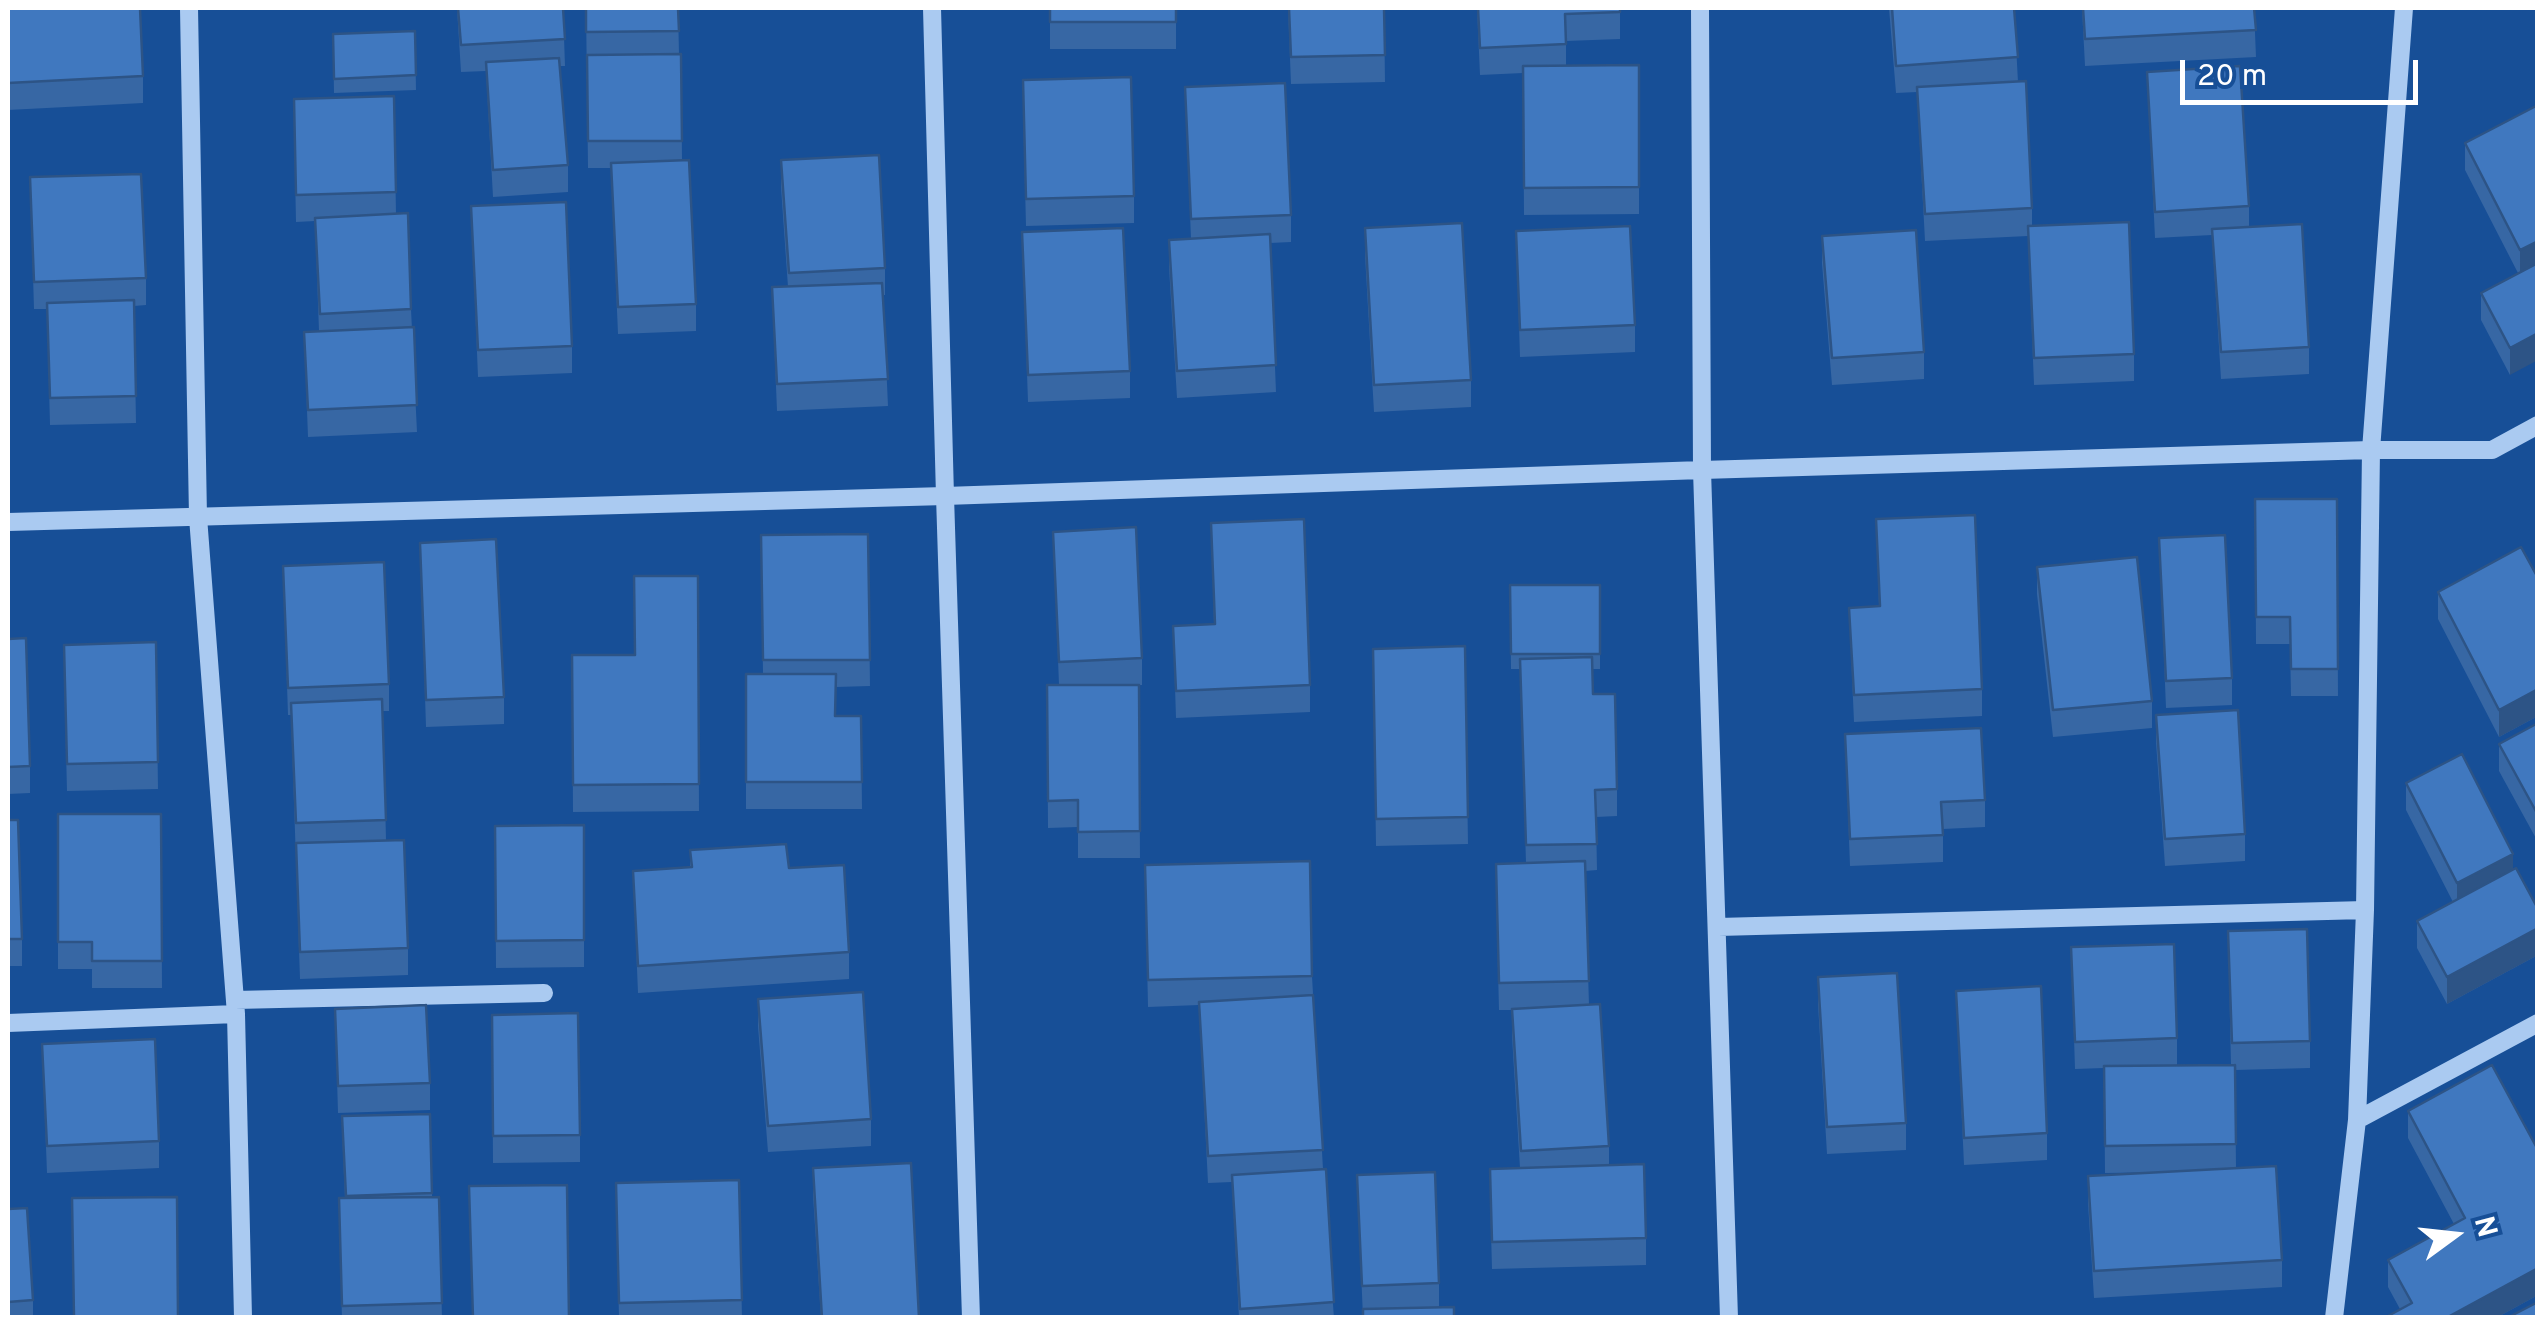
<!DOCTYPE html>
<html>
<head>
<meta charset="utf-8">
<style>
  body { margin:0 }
  #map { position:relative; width:2545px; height:1325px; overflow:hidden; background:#174f97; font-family:Overpass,sans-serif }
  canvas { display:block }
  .frame { position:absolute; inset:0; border:10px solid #fff; pointer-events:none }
  .north { position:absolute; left:2405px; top:1185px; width:100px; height:100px; -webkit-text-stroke:8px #174f97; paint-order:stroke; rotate:75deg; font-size:28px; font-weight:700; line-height:40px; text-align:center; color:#fff }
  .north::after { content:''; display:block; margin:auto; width:35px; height:45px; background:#fff; clip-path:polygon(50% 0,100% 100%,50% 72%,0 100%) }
  .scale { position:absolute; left:2180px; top:60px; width:238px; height:45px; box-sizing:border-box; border:5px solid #fff; border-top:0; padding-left:12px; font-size:30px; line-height:35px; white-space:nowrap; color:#fff; -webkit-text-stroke:8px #174f97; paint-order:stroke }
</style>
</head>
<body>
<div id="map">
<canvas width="2545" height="1325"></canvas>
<div class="frame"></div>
<div class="north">N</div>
<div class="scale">20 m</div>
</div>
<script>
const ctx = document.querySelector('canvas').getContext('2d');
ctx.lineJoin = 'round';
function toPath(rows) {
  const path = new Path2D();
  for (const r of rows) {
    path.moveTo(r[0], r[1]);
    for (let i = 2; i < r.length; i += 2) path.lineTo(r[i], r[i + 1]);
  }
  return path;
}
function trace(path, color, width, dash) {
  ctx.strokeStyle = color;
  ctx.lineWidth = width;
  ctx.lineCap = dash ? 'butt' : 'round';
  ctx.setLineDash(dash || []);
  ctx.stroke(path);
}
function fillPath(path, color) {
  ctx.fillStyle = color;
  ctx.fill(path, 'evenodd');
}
trace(toPath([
  [189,8,198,517,236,1014,243,1318],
  [932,8,945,496,971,1318],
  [1700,8,1702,470,1729,1318],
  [8,522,945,496,1702,470,2371,450,2492,450,2538,425],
  [1718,927,2365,910],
  [235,1000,544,993],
  [8,1023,236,1014],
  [2357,1120,2538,1023],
  [2334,1318,2357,1120,2365,910,2371,450,2404,8]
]), '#aacaf1', 18);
fillPath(toPath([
  [8,8,143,76,143,103,8,110],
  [457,8,563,8,565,66,560,66,568,165,568,192,493,197,486,71,461,72],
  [586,8,678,8,679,54,681,54,682,160,696,304,696,331,618,334,611,168,588,168],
  [1050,8,1176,8,1176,49,1050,49],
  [1288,8,1384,8,1385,82,1291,84],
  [1477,8,1620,8,1620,39,1566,41,1566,66,1639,65,1639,214,1524,215,1523,73,1480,75],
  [1889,8,2014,8,2018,82,2032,208,2032,226,2134,354,2134,381,2034,385,2028,236,1925,241,1917,92,1896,93],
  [2082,8,2254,8,2256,57,2085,66],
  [415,31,416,90,334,93,333,34],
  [2147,72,2249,206,2249,227,2309,347,2309,374,2221,379,2212,235,2155,238],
  [1185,87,1291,215,1291,242,1270,243,1276,392,1177,398,1169,267,1169,240,1191,239],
  [394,96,396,214,411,309,417,432,308,437,304,332,319,331,315,221,296,222,294,126],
  [2538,105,2510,375,2481,320,2481,293,2518,273,2465,170,2465,143],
  [1023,107,1134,196,1134,223,1026,226],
  [781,160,885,268,885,295,883,295,888,406,777,411,772,287,788,287,781,187],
  [30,177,146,278,146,305,134,306,136,423,50,425,47,309,34,309],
  [471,206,572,346,572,373,478,377],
  [1365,228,1471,380,1471,407,1374,412,1365,255],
  [1516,231,1635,325,1635,352,1520,357],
  [1022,232,1130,371,1130,398,1028,402],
  [1822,236,1924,352,1924,379,1832,385,1822,263],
  [2255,499,2337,499,2338,696,2291,696,2290,644,2256,644],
  [1876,519,1982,689,1982,716,1854,722,1849,608,1879,606],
  [1211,523,1310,685,1310,712,1176,718,1173,626,1214,624],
  [1053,532,1142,658,1142,685,1139,685,1140,858,1078,858,1078,827,1048,828,1047,685,1059,685],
  [868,534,870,686,836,687,836,716,861,716,862,809,746,809,746,674,763,674,761,535],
  [2159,538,2232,678,2232,705,2166,708],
  [420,543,504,697,504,724,426,727],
  [283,566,389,684,389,711,383,711,386,840,408,948,408,975,300,979,291,715,288,715],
  [2037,567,2152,701,2152,728,2053,737,2037,594],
  [698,576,699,811,573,812,572,655,635,655],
  [2538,578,2538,716,2499,737,2438,619,2438,592],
  [1510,585,1600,585,1600,669,1592,669,1593,694,1617,789,1617,816,1596,817,1597,870,1585,871,1589,1005,1609,1146,1609,1165,1646,1238,1646,1265,1492,1269,1490,1196,1520,1168,1512,1036,1512,1010,1499,1010,1496,891,1496,864,1526,863,1520,669,1511,669],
  [8,639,30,766,30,793,8,794],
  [156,642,158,789,67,791,64,672],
  [1465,646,1468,844,1376,846,1373,649],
  [2156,715,2245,834,2245,861,2165,866,2156,742],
  [2538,723,2538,842,2499,771,2499,744],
  [1845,734,1985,800,1985,827,1943,829,1943,862,1850,866],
  [2406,783,2513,869,2538,909,2538,955,2447,1004,2417,948,2417,921,2453,902,2406,810],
  [58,814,161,814,162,988,92,988,92,969,58,969],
  [8,820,22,939,22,966,8,966],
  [584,825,584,967,496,968,495,826],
  [690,850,789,868,849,952,849,979,638,993,633,871,690,867],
  [1145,865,1312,976,1323,1169,1334,1318,1239,1318,1232,1182,1208,1183,1199,1005,1148,1007],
  [2228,931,2310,1041,2310,1068,2235,1070,2236,1168,2282,1260,2282,1287,2094,1298,2088,1203,2088,1176,2174,1172,2105,1173,2104,1068,2075,1069,2071,947,2177,1038,2177,1065,2231,1065],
  [1818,977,1906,1123,1906,1150,1827,1154,1818,1004],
  [1956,991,2047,1133,2047,1160,1964,1165],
  [758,999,871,1119,871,1146,768,1152,758,1026],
  [335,1009,430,1083,430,1110,338,1113],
  [492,1015,580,1135,580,1162,493,1163],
  [42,1044,159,1141,159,1168,47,1173],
  [2408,1111,2538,1295,2496,1318,2388,1318,2388,1316,2400,1309,2388,1287,2388,1260,2454,1224,2408,1138],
  [342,1131,432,1193,432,1197,439,1197,442,1318,342,1318,339,1225,345,1198],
  [813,1168,919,1318,821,1318,813,1195],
  [1357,1175,1439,1283,1439,1308,1363,1318],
  [739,1180,742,1318,619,1318,616,1183],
  [8,1209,33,1300,33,1318,8,1318]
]), '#3767a4');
fillPath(toPath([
  [2538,241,2538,268,2520,277,2520,250],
  [2538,333,2538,360,2510,375,2510,348],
  [2538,689,2538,716,2499,737,2499,710],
  [2513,854,2513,881,2457,910,2457,883],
  [2538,928,2538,955,2447,1004,2447,977],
  [2538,1268,2538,1295,2496,1318,2446,1318]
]), '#2d5486');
const building = toPath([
  [8,8,140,8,143,76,8,83,8,8],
  [458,8,563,8,565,39,461,45,458,8],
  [586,8,678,8,679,31,586,32,586,8],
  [1050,8,1176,8,1176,22,1050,22,1050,8],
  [1289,8,1384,8,1385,55,1291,57,1289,8],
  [1478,8,1620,8,1620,12,1565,14,1566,44,1480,48,1478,8],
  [1892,8,2014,8,2018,57,1896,66,1892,8],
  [2083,8,2254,8,2256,30,2085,39,2083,8],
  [415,31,416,75,334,79,333,34,415,31],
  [681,54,682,141,588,141,587,55,681,54],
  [559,58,568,165,493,170,486,62,559,58],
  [1639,65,1639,187,1524,188,1523,66,1639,65],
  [2240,66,2249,206,2155,212,2147,72,2240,66],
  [1131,77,1134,196,1026,199,1023,80,1131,77],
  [2026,81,2032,208,1925,214,1917,87,2026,81],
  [1285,83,1291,215,1191,219,1185,87,1285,83],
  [394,96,396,192,296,195,294,99,394,96],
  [2538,105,2538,241,2520,250,2465,143,2538,105],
  [879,155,885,268,789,273,781,160,879,155],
  [689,160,696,304,618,307,611,163,689,160],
  [141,174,146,278,34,282,30,177,141,174],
  [566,202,572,346,478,350,471,206,566,202],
  [408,213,411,309,320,314,315,218,408,213],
  [2129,222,2134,354,2034,358,2028,226,2129,222],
  [1462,223,1471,380,1374,385,1365,228,1462,223],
  [2302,224,2309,347,2221,352,2212,229,2302,224],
  [1630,226,1635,325,1520,330,1516,231,1630,226],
  [1123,228,1130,371,1028,375,1022,232,1123,228],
  [1916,230,1924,352,1832,358,1822,236,1916,230],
  [1270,234,1276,365,1177,371,1169,240,1270,234],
  [2538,263,2538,333,2510,348,2481,293,2538,263],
  [882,283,888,379,777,384,772,287,882,283],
  [134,300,136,396,50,398,47,303,134,300],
  [414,327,417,405,308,410,304,332,414,327],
  [2255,499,2337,499,2338,669,2291,669,2290,617,2256,617,2255,499],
  [1975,515,1982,689,1854,695,1849,608,1880,606,1876,519,1975,515],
  [1304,519,1310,685,1176,691,1173,626,1215,624,1211,523,1304,519],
  [1136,527,1142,658,1059,662,1053,532,1136,527],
  [868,534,870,660,763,660,761,535,868,534],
  [2225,535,2232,678,2166,681,2159,538,2225,535],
  [496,539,504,697,426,700,420,543,496,539],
  [2521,547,2538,578,2538,689,2499,710,2438,592,2521,547],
  [2137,557,2152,701,2053,710,2037,567,2137,557],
  [384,562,389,684,288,688,283,566,384,562],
  [634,576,698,576,699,784,573,785,572,655,635,655,634,576],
  [1510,585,1600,585,1600,654,1511,654,1510,585],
  [26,638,30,766,8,767,8,639,26,638],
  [156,642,158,762,67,764,64,645,156,642],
  [1465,646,1468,817,1376,819,1373,649,1465,646],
  [1592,657,1593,694,1615,694,1617,789,1595,790,1597,844,1526,845,1520,659,1592,657],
  [746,674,836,674,835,716,861,716,862,782,746,782,746,674],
  [1047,685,1139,685,1140,831,1078,832,1078,800,1048,801,1047,685],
  [382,699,386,820,296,823,291,703,382,699],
  [2238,710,2245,834,2165,839,2156,715,2238,710],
  [2538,723,2538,815,2499,744,2538,723],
  [1981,728,1985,800,1941,802,1943,835,1850,839,1845,734,1981,728],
  [2462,754,2513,854,2457,883,2406,783,2462,754],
  [58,814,161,814,162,961,92,961,92,942,58,942,58,814],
  [8,820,18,820,22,939,8,939,8,820],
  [584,825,584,940,496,941,495,826,584,825],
  [404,840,408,948,300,952,296,843,404,840],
  [786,844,789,868,844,865,849,952,638,966,633,871,692,867,690,850,786,844],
  [1310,861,1312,976,1148,980,1145,865,1310,861],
  [1585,861,1589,981,1499,983,1496,864,1585,861],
  [2516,868,2538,909,2538,928,2447,977,2417,921,2516,868],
  [2307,929,2310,1041,2232,1043,2228,931,2307,929],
  [2174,944,2177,1038,2075,1042,2071,947,2174,944],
  [1897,973,1906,1123,1827,1127,1818,977,1897,973],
  [2041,986,2047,1133,1964,1138,1956,991,2041,986],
  [863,992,871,1119,768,1126,758,999,863,992],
  [1313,995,1323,1150,1208,1156,1199,1002,1313,995],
  [1600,1004,1609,1146,1521,1151,1512,1009,1600,1004],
  [426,1005,430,1083,338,1086,335,1009,426,1005],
  [578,1013,580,1135,493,1136,492,1015,578,1013],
  [155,1039,159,1141,47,1146,42,1044,155,1039],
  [2235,1065,2236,1144,2105,1146,2104,1066,2235,1065],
  [2492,1065,2538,1150,2538,1268,2446,1318,2389,1318,2388,1316,2412,1303,2388,1260,2465,1218,2408,1111,2492,1065],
  [430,1114,432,1193,346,1196,342,1116,430,1114],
  [911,1163,919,1318,822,1318,813,1168,911,1163],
  [1644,1164,1646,1238,1492,1242,1490,1169,1644,1164],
  [2276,1166,2282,1260,2094,1271,2088,1176,2276,1166],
  [1326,1169,1334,1302,1240,1309,1232,1175,1326,1169],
  [1435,1172,1439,1283,1362,1286,1357,1175,1435,1172],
  [739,1180,742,1300,619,1303,616,1183,739,1180],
  [567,1185,569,1318,473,1318,469,1186,567,1185],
  [177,1197,178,1318,74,1318,72,1198,177,1197],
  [439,1197,442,1303,342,1306,339,1198,439,1197],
  [27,1208,33,1300,8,1302,8,1209,27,1208],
  [2538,1302,2538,1318,2509,1317,2538,1302],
  [1454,1307,1454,1318,1363,1318,1363,1309,1454,1307]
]);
fillPath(building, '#4078bf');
trace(building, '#2d5486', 2.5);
</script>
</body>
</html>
